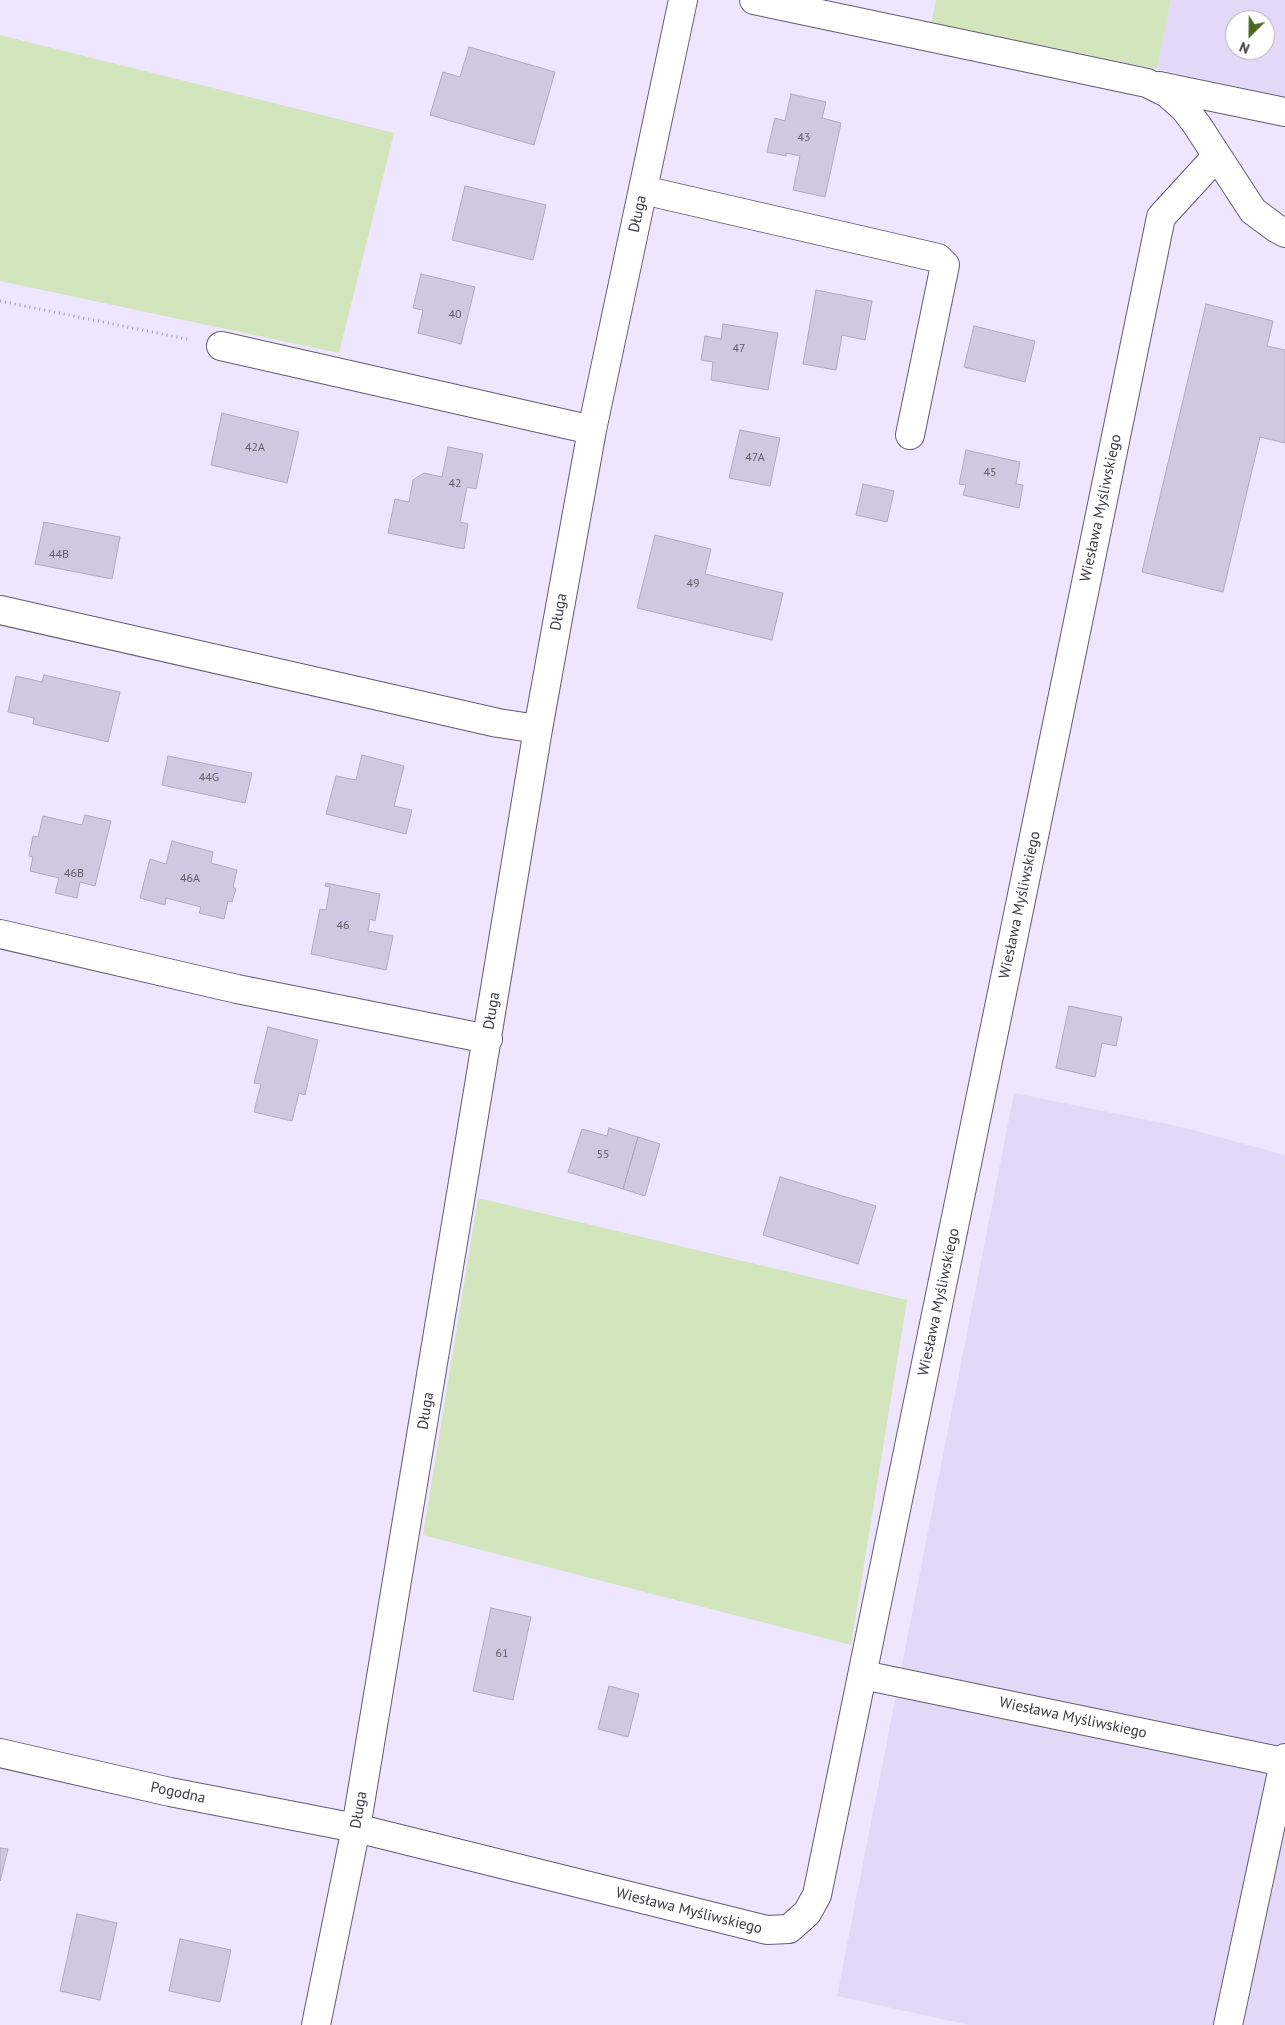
<!DOCTYPE html>
<html>
<head>
<meta charset="utf-8">
<style>
  body { margin:0 }
  #map { position:relative; width:1285px; height:2025px; overflow:hidden; background:#eee6ff; font-family:"PT Sans",sans-serif }
  canvas { display:block }
  .north { position:absolute; left:1225px; top:10px; width:50px; height:50px; box-sizing:border-box; background:#fff; border:1px solid #b1b0b4; border-radius:50%; rotate:203deg; font-size:14px; font-weight:700; line-height:20px; text-align:center; color:#3d3a43 }
  .north::after { content:''; display:block; margin:auto; width:18px; height:22px; background:#4b691e; clip-path:polygon(50% 0,100% 100%,50% 72%,0 100%) }
</style>
</head>
<body>
<div id="map">
<canvas width="1285" height="2025"></canvas>
<div class="north">N</div>
</div>
<script>
const ctx = document.querySelector('canvas').getContext('2d');
ctx.lineJoin = 'round';
function fillPath(path, color) {
  ctx.fillStyle = color;
  ctx.fill(path, 'evenodd');
}
function toPath(rows) {
  const path = new Path2D();
  for (const r of rows) {
    path.moveTo(r[0], r[1]);
    for (let i = 2; i < r.length; i += 2) path.lineTo(r[i], r[i + 1]);
  }
  return path;
}
function trace(path, color, width, dash) {
  ctx.strokeStyle = color;
  ctx.lineWidth = width;
  ctx.lineCap = dash ? 'butt' : 'round';
  ctx.setLineDash(dash || []);
  ctx.stroke(path);
}
function drawText(font, color, halo, rows, align = 'center') {
  ctx.font = font + ' "PT Sans",sans-serif';
  ctx.lineWidth = 4;
  ctx.setLineDash([]);
  ctx.textBaseline = 'middle';
  ctx.strokeStyle = halo;
  ctx.fillStyle = color;
  for (const [text, x, y, turn = 0] of rows) {
    ctx.save();
    ctx.translate(x, y);
    ctx.rotate((+turn || 0) * Math.PI / 180);
    ctx.textAlign = isNaN(turn) ? turn : align;
    if (halo) ctx.strokeText(text, 0, 0);
    ctx.fillText(text, 0, 0);
    ctx.restore();
  }
}
fillPath(toPath([
  [1171,0,1285,0,1285,97,1157,69],
  [1235,20,1265,20,1265,50,1235,50],
  [1014,1093,1182,1127,1285,1155,1285,2025,969,2025,837,1996]
]), '#e3d8f7');
fillPath(toPath([
  [936,0,1171,0,1157,69,931,23],
  [0,35,394,133,339,353,0,281],
  [478,1198,907,1300,851,1645,423,1535]
]), '#d2e5bd');
const building = toPath([
  [469,47,555,72,534,145,430,115,443,72,460,77,469,47],
  [791,94,826,102,822,118,841,123,825,197,793,190,800,156,786,153,786,156,767,152,775,118,785,121,791,94],
  [465,186,546,205,533,260,452,240,465,186],
  [421,274,475,287,461,344,418,333,423,310,413,308,421,274],
  [816,290,872,301,865,340,842,335,836,370,803,364,816,290],
  [1206,304,1273,321,1267,346,1285,350,1285,443,1260,437,1223,592,1142,572,1206,304],
  [723,324,778,333,768,390,711,380,713,362,701,360,705,336,721,339,723,324],
  [974,326,1035,341,1025,382,964,367,974,326],
  [222,413,299,432,287,483,211,465,222,413],
  [740,430,780,438,770,486,729,478,740,430],
  [448,447,483,454,476,489,467,487,460,522,468,524,464,549,388,533,395,499,409,502,413,480,424,473,442,477,448,447],
  [966,450,1020,462,1016,484,1023,485,1019,508,963,495,966,485,959,484,966,450],
  [863,484,894,491,887,522,856,515,863,484],
  [44,522,120,537,112,579,35,564,44,522],
  [655,535,711,549,705,574,783,593,772,640,637,608,655,535],
  [44,675,120,692,108,742,33,724,34,718,8,712,16,676,42,682,44,675],
  [362,755,404,766,394,806,412,810,406,834,326,814,336,776,356,780,362,755],
  [168,756,252,773,245,803,162,785,168,756],
  [85,815,111,821,95,886,80,882,77,898,55,893,59,878,30,871,33,857,29,856,33,836,38,837,43,816,82,825,85,815],
  [172,841,213,852,211,863,237,870,233,887,236,889,232,902,228,901,224,919,199,913,201,907,166,898,165,905,140,898,150,859,166,864,172,841],
  [326,883,380,894,375,921,370,919,368,931,393,936,386,970,311,954,320,909,326,910,330,887,325,886,326,883],
  [1069,1006,1122,1017,1116,1046,1102,1043,1095,1077,1056,1068,1069,1006],
  [268,1027,318,1040,305,1095,299,1093,292,1121,254,1112,261,1084,254,1083,268,1027],
  [609,1128,638,1137,623,1189,568,1172,582,1129,607,1136,609,1128],
  [638,1137,660,1144,645,1196,623,1189,638,1137],
  [780,1177,876,1206,858,1264,763,1235,780,1177],
  [491,1608,531,1617,513,1700,473,1691,491,1608],
  [609,1686,639,1694,628,1737,598,1729,609,1686],
  [0,1848,8,1849,0,1881,0,1848],
  [77,1914,117,1923,100,2000,60,1991,77,1914],
  [180,1939,231,1950,220,2002,169,1991,180,1939]
]);
fillPath(building, '#d0c8e0');
trace(building, '#b0a8bf', 1);
const minor = toPath([
  [754,0,1147,83,1167,93,1184,108,1197,125,1253,211,1276,228,1285,233],
  [1159,86,1285,112],
  [643,190,938,258,945,265,910,435],
  [221,346,592,430],
  [0,610,498,723,538,729],
  [0,934,237,989,488,1039],
  [863,1675,1284,1762],
  [0,1753,170,1792,356,1828,767,1930,789,1929,807,1913,817,1895,1161,217,1217,156],
  [316,2025,356,1828,538,729,592,430,683,0],
  [1228,2025,1285,1758]
]);
trace(minor, '#635c71', 30);
trace(toPath([
  [0,301,191,340]
]), '#a19bad', 3, [1, 4]);
trace(minor, '#fff', 28);
drawText('12px', '#625e6a', null, [
  ["43",804,138],
  ["40",455,315],
  ["47",739,349],
  ["42A",255,448],
  ["47A",755,458],
  ["45",990,473],
  ["42",455,484],
  ["44B",59,555],
  ["49",693,584],
  ["44G",209,778],
  ["46B",74,874],
  ["46A",190,879],
  ["46",343,926],
  ["55",603,1155],
  ["61",502,1654]
]);
drawText('15px', '#3d3a43', '#fff', [
  ["Długa",638,214,-78],
  ["Wiesława Myśliwskiego",1101,508,-78],
  ["Długa",559,612,-80],
  ["Wiesława Myśliwskiego",1020,905,-78],
  ["Długa",492,1011,-81],
  ["Wiesława Myśliwskiego",939,1302,-78],
  ["Długa",426,1411,-81],
  ["Wiesława Myśliwskiego",1073,1718,12],
  ["Pogodna",178,1793,12],
  ["Długa",359,1810,-80],
  ["Wiesława Myśliwskiego",689,1911,14]
]);
</script>
</body>
</html>
